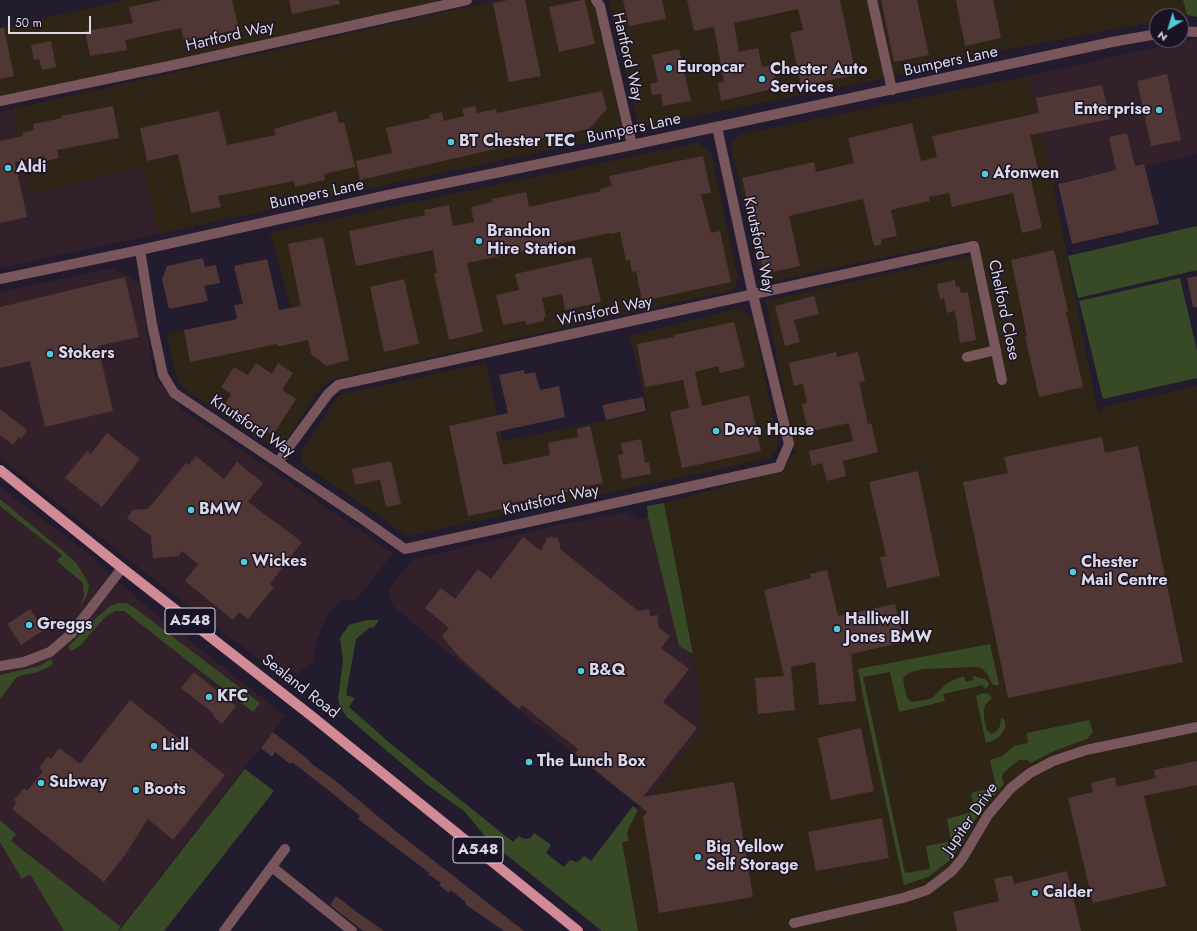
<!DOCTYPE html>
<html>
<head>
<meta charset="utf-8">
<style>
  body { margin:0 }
  #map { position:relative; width:1197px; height:931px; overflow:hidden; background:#231c2f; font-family:Jost,sans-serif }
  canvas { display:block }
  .north { position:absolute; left:1149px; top:8px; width:40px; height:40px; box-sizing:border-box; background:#1a1225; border:1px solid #676171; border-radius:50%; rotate:218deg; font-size:11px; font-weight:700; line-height:16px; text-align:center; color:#dbd7e4 }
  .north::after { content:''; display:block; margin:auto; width:14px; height:18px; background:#52cbd8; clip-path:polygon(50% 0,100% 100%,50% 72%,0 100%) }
  .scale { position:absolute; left:8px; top:16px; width:83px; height:18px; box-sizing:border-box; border:2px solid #dbd7e4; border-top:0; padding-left:5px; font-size:12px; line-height:14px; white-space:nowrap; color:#dbd7e4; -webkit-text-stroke:3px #1a1225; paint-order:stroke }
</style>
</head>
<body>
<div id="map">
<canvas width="1197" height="931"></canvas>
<div class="north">N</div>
<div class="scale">50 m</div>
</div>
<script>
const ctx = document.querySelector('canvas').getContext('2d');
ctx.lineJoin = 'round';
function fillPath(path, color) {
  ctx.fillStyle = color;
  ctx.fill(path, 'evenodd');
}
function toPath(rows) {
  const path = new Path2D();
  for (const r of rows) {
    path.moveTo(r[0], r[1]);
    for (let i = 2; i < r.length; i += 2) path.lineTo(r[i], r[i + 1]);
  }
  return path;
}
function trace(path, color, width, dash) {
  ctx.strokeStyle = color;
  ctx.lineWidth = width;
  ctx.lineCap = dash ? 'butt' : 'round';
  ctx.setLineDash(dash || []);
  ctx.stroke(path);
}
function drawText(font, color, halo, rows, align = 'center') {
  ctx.font = font + ' Jost,sans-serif';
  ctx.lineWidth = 3;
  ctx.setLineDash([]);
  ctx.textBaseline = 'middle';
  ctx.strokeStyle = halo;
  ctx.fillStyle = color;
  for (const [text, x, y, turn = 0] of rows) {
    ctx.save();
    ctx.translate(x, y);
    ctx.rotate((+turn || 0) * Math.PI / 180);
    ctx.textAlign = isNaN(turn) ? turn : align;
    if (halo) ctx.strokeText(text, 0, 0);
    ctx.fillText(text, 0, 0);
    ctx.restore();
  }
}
fillPath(toPath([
  [1197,38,1197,154,1145,166,1144,164,1053,184,1028,76],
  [12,109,30,193,144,168,158,234,0,268,0,112],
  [113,268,139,283,154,376,181,409,393,553,356,600,343,599,329,613,316,641,313,662,296,673,263,662,174,595,0,458,0,292],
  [0,487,85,551,140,601,285,716,118,931,0,931],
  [628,512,636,520,648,517,679,646,693,654,699,683,701,732,641,807,480,679,394,607,389,598,389,593,390,588,412,560,553,526]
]), '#32212b');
fillPath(toPath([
  [126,0,476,0,0,96,0,28],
  [498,0,593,0,622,125,619,132,614,136,158,234,143,168,30,193,12,109],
  [609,0,1183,0,1187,15,1157,16,1157,21,1015,48,895,76,639,128],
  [1028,76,1053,184,1098,413,1106,406,1197,386,1197,931,602,931,566,903,701,732,699,683,664,503,781,471,795,452,766,301,982,253,961,241,769,282,760,278,731,145,741,134],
  [698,143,711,153,738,278,733,290,335,379,322,386,285,441,280,444,274,446,269,445,183,388,177,380,166,334,291,308,270,232],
  [741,308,753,319,778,443,775,452,770,458,408,536,302,464,300,453,339,395,486,363,503,441,648,412,630,336]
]), '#2f2516');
fillPath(toPath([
  [1183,0,1197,0,1197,17,1187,15],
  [1197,226,1197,270,1078,298,1068,256],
  [1180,278,1197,351,1197,378,1103,399,1079,301],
  [0,499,64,552,77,564,86,579,89,586,87,595,80,607,84,595,83,583,57,561,62,555,0,506],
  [664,503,693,654,679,646,648,517,647,506],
  [118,603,126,603,135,608,260,703,253,712,124,611,115,611,105,617,80,646,71,651,68,647,96,618,110,606],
  [366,620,379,620,374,627,369,628,356,639,346,695,355,698,349,707,391,744,513,842,519,836,522,838,527,839,531,837,534,833,551,845,546,853,564,867,570,860,576,862,580,860,584,856,591,861,633,806,638,810,629,827,627,834,629,841,622,842,638,931,602,931,489,841,464,811,426,784,347,717,340,707,338,699,343,661,340,638,349,625],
  [990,644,999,684,997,686,992,684,987,673,981,668,975,667,923,669,911,672,906,675,903,679,906,695,909,700,913,702,931,699,945,685,953,680,962,677,964,677,966,682,973,680,973,676,985,679,989,683,988,687,984,689,983,685,943,694,945,701,899,712,890,672,863,677,905,873,930,869,926,846,951,841,947,819,975,811,971,793,996,787,990,760,1002,756,1014,746,1028,743,1027,733,1089,720,1093,732,1087,739,1054,751,1031,763,1027,760,1019,760,1004,772,1002,776,1004,784,979,813,957,850,950,860,928,877,904,885,865,706,858,669],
  [51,659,53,664,49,667,35,673,22,675,16,678,0,699,0,675,39,666],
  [983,693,989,694,992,698,985,705,984,709,984,719,987,731,992,734,997,731,1000,726,1001,718,1004,719,1005,723,1005,728,1000,736,996,739,986,743,976,696],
  [245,769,274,791,164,931,119,931],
  [0,820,16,834,11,841,121,927,118,931,64,931,30,874,22,879,0,842]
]), '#384a25');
fillPath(toPath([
  [163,0,232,0,239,29,184,41,181,28,125,40,127,50,90,56,85,31,133,23,129,7],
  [289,0,339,0,340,4,292,14],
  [508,0,525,0,541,76,509,82,493,3],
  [582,0,585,0,595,44,559,52,549,7],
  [623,0,662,0,666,19,629,26],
  [687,0,840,0,856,75,801,86,790,33,803,30,798,9,734,23,739,52,758,48,762,67,772,65,777,88,721,101,718,83,724,82,714,27,694,31],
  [881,0,917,0,929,55,894,62],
  [956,0,993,0,1001,38,965,46],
  [0,28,4,28,14,76,0,79],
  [51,41,56,67,42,70,39,59,34,60,31,45],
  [679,49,691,101,663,106,661,94,652,95,650,84,658,82,652,55],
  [1167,74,1181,140,1151,146,1137,81],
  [1102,85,1110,119,1030,135,1039,173,1030,175,1042,228,1022,233,1013,193,952,207,949,193,929,197,930,201,891,210,897,236,881,239,882,244,874,246,863,199,789,216,800,266,764,274,742,178,814,162,816,172,854,163,848,138,912,123,921,161,937,157,932,136,1039,113,1036,98],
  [602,91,607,109,589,129,523,142,523,139,504,144,504,147,360,180,356,161,392,153,386,128,430,118,429,115,442,112,444,121,464,116,462,109,475,106,477,113,496,109,497,113],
  [113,106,119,138,57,150,59,158,45,161,44,156,15,162,27,217,0,223,0,141,23,136,22,133,34,130,33,124,62,118,61,116],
  [219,111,227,145,276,135,274,129,336,111,339,123,344,122,355,167,324,174,325,180,295,187,294,181,218,196,221,207,191,213,178,154,147,161,140,128],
  [1127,133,1135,166,1144,164,1159,224,1072,244,1058,184,1116,170,1109,137],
  [703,156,711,193,701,194,711,233,720,231,731,282,642,301,636,271,632,272,630,260,626,261,620,232,611,234,610,233,467,263,483,332,449,340,434,273,437,273,433,250,356,266,349,231,425,215,424,210,449,205,453,226,474,222,471,207,493,202,492,199,526,192,529,207,601,191,600,189,612,186,609,176,644,169,644,168],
  [323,237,349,360,326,366,311,354,308,340,281,346,277,346,277,344,190,362,184,330,237,319,234,305,243,304,234,266,267,259,279,310,301,306,288,244],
  [1054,250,1068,311,1066,312,1083,387,1039,397,1025,336,1027,336,1011,260],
  [591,257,601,302,565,310,562,294,542,298,546,317,544,317,544,321,526,325,525,321,503,325,496,295,519,290,515,274],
  [203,258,205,267,216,265,220,283,204,286,208,301,169,309,162,279,167,266],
  [1197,276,1197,307,1193,307,1187,278],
  [125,277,139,337,98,346,113,411,45,427,30,361,0,368,0,307],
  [404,279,419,344,384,352,370,287],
  [955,280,956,287,959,286,961,293,968,292,976,340,960,343,955,311,947,313,944,298,940,299,937,284],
  [814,296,819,314,794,320,800,342,785,346,775,306],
  [734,322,745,367,720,373,718,366,695,372,702,406,749,395,761,451,682,468,670,412,689,408,683,380,645,387,637,344,674,337,674,335],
  [836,352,837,357,858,352,865,381,859,382,868,424,871,423,878,452,843,461,846,476,827,481,822,463,812,466,809,451,853,441,849,423,808,432,802,404,807,403,803,384,794,386,789,363],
  [256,363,272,374,278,363,293,373,282,390,296,399,273,435,225,404,231,394,221,387,234,367,248,375],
  [524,370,525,374,535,372,540,390,559,386,565,417,496,432,503,465,550,455,548,443,578,437,577,429,590,426,603,483,582,487,582,489,511,503,512,507,468,516,449,426,508,413,499,375],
  [643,397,646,411,606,420,602,405],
  [0,409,27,430,21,439,19,437,13,445,0,435],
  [107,433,140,459,102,507,65,478,87,451,91,454],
  [1102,437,1105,453,1138,446,1183,662,1008,698,963,482,1008,473,1004,457],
  [641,439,645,463,649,462,651,474,622,479,618,455,623,454,621,443],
  [196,456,224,479,237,462,263,483,248,502,302,542,270,584,274,587,248,619,239,612,233,620,185,581,198,564,182,551,179,556,153,558,151,536,127,518,133,510,148,509,186,463,189,465],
  [391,461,401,504,386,507,380,480,355,485,352,469],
  [918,471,940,576,887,588,880,557,886,556,869,482],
  [523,537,541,551,547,538,551,537,557,538,560,544,560,549,638,611,649,609,650,616,658,615,659,628,670,636,661,648,689,669,663,702,697,728,643,797,734,782,753,897,659,913,643,817,647,812,575,754,578,749,522,705,519,709,477,673,459,657,442,636,449,628,425,608,441,588,455,599,478,569,491,579],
  [827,570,838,616,895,604,904,642,851,654,856,701,819,705,815,662,791,667,795,710,758,714,755,678,784,676,764,590,811,578,810,574],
  [30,609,44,630,21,645,7,624],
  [194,672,236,706,222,724,213,716,214,714,181,688],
  [130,700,225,775,173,840,148,819,125,855,104,882,12,809,17,802,14,800,24,788,27,791,43,771,39,768,48,756,51,759,59,748,80,764],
  [861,728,874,791,831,800,818,738],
  [273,732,310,761,309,762,332,778,398,833,524,931,504,931,465,904,466,902,450,890,449,893,439,885,441,883,428,874,429,873,423,868,358,819,360,816,327,789,292,762,290,764,275,752,272,757,261,748],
  [1197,761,1197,785,1144,796,1166,886,1093,903,1068,798,1093,792,1091,783,1115,777,1117,787,1156,778,1154,770],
  [882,818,889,858,816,871,808,832],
  [1067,871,1081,931,957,931,953,912,999,901,994,879,1012,875,1014,884],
  [336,896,358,913,384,931,363,931,330,905]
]), '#503635');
trace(toPath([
  [596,0,600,6,632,145],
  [872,0,892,90],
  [0,101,169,66,467,0],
  [140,250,152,324,163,375,174,393,361,518,405,549,779,467,789,444,753,295,717,127],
  [967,357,996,350],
  [278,462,328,394,338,385,974,246,1002,380],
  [0,666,24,662,50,652,71,634,122,568],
  [272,867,352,931],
  [794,923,903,898,927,890,952,871,962,859,988,815,1011,788,1030,773,1053,761,1086,750,1197,727],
  [224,931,285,849]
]), '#78565b', 10);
trace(toPath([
  [1181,31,1197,32],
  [0,279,140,250,388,195,632,145,1112,42,1157,34]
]), '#78565b', 10);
trace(toPath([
  [0,470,122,568,309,714,578,931]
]), '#d18a96', 10);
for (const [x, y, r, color] of [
  [669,68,4,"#52cbd8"],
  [762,79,4,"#52cbd8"],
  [1159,110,4,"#52cbd8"],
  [451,142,4,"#52cbd8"],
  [8,168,4,"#52cbd8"],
  [985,174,4,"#52cbd8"],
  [479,241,4,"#52cbd8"],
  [50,354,4,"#52cbd8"],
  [716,431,4,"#52cbd8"],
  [191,510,4,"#52cbd8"],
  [244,562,4,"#52cbd8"],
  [1073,572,4,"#52cbd8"],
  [29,625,4,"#52cbd8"],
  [837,629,4,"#52cbd8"],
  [581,671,4,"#52cbd8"],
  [209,697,4,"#52cbd8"],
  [154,746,4,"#52cbd8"],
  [529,762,4,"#52cbd8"],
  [41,783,4,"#52cbd8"],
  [136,790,4,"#52cbd8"],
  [698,857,4,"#52cbd8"],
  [1035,893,4,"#52cbd8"]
]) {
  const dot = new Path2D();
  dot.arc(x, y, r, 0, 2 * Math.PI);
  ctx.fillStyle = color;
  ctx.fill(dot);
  trace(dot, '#1a1225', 1.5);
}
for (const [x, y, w] of [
  [190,621,50],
  [478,850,50]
]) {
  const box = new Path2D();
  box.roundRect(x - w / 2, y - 13, w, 26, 3);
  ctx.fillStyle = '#1a1225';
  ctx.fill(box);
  trace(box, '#dbd7e4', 1);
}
drawText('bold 15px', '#dbd7e4', null, [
  ["A548",190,621],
  ["A548",478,850]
]);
drawText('16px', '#dbd7e4', '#1a1225', [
  ["Hartford Way",230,37,-13],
  ["Hartford Way",627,57,77],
  ["Bumpers Lane",951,62,-12],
  ["Bumpers Lane",634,129,-12],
  ["Bumpers Lane",317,195,-12],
  ["Knutsford Way",758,245,78],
  ["Chelford Close",1003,310,78],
  ["Winsford Way",605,312,-12],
  ["Knutsford Way",252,427,34],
  ["Knutsford Way",551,501,-12],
  ["Sealand Road",300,687,38],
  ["Jupiter Drive",971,819,-55]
]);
drawText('bold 16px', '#dbd7e4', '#1a1225', [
  ["Europcar",677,68],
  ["Chester Auto",770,70],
  ["Services",770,88],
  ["Enterprise",1151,110,"right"],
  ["BT Chester TEC",459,142],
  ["Aldi",16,168],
  ["Afonwen",993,174],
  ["Brandon",487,232],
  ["Hire Station",487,250],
  ["Stokers",58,354],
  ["Deva House",724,431],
  ["BMW",199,510],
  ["Wickes",252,562],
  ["Chester",1081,563],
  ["Mail Centre",1081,581],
  ["Halliwell",845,620],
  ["Jones BMW",845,638],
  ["Greggs",37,625],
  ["B&Q",589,671],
  ["KFC",217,697],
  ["Lidl",162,746],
  ["The Lunch Box",537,762],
  ["Subway",49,783],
  ["Boots",144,790],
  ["Big Yellow",706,848],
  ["Self Storage",706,866],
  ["Calder",1043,893]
], 'left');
</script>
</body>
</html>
